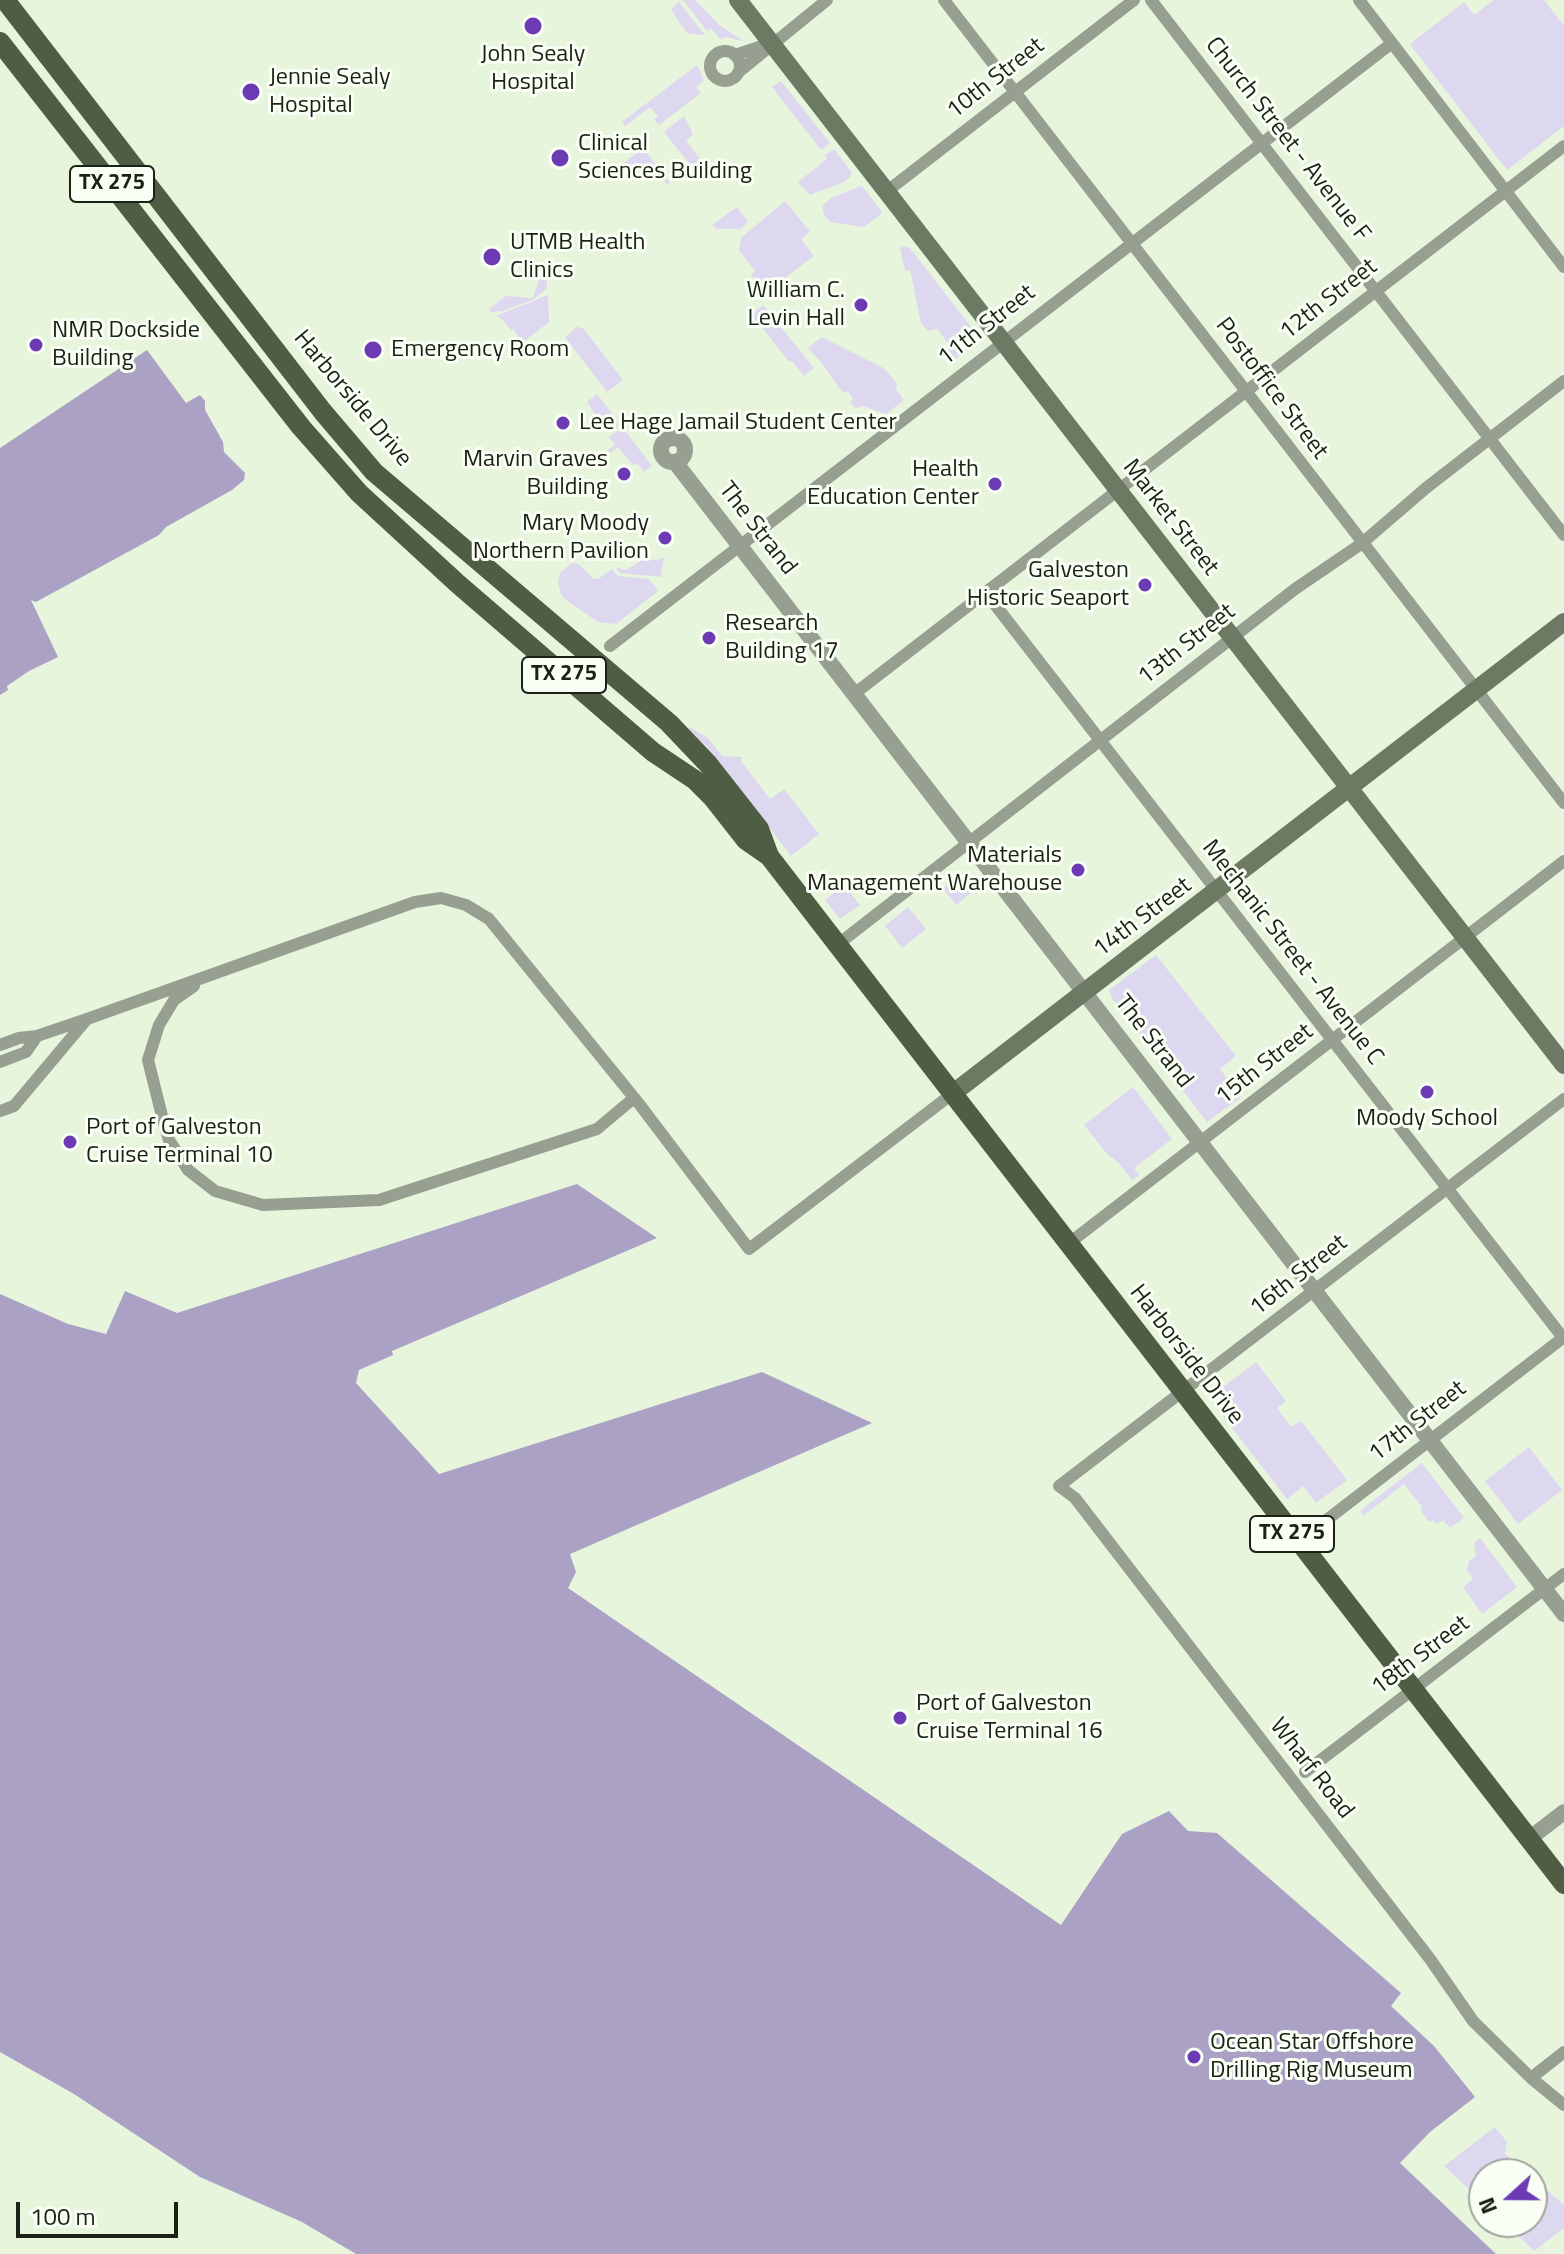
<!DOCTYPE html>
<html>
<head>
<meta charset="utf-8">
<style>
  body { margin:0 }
  #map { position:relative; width:1564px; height:2254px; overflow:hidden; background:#e6f5dc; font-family:"Titillium Web",sans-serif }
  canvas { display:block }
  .north { position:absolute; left:1468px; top:2158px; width:80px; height:80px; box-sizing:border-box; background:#f9fff5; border:2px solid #a1a69d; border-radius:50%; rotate:249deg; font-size:22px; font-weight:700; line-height:32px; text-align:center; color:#1c2118 }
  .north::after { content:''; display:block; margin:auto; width:28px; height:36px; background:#6c3bb3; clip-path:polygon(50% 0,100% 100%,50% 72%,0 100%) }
  .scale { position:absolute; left:16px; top:2202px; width:162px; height:36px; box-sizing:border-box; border:4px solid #1c2118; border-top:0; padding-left:10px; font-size:24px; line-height:28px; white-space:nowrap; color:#1c2118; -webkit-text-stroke:6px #f9fff5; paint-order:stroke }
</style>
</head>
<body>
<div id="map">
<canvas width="1564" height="2254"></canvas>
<div class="north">N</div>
<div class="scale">100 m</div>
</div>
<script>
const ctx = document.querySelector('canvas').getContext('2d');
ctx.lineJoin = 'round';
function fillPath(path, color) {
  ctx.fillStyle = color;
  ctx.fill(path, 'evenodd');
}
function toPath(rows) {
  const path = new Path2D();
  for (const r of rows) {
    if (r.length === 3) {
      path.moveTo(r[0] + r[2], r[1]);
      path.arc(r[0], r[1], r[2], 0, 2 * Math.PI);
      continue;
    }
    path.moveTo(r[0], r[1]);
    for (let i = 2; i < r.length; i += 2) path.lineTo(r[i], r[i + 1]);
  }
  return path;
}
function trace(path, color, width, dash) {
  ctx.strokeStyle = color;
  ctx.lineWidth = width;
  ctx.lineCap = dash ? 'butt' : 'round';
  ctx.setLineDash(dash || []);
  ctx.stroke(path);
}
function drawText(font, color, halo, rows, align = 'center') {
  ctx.font = font + ' "Titillium Web",sans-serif';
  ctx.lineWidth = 6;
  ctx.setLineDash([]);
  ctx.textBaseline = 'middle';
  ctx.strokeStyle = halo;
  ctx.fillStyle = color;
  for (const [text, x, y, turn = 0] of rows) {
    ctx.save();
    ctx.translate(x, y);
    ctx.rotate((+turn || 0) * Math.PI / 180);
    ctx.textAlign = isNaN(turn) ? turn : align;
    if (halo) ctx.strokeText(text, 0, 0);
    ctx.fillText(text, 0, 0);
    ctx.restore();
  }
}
fillPath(toPath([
  [683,0,695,0,718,24,743,41,725,37,720,39,711,28,707,31],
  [1494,0,1544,0,1564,26,1564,126,1507,170,1410,44,1464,2,1474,15],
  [679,2,704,34,703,35,687,33,679,22,671,9],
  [697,65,704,80,696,87,701,93,659,125,654,119,658,116,650,107,625,126,622,122],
  [781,81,830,143,821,150,772,87],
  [684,116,693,134,686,141,705,165,696,172,664,132],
  [643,148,670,183,668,185,647,166,643,169,640,165,619,181,612,172],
  [834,149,852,173,850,177,844,182,810,195,798,182,827,159,825,155],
  [862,186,882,212,880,215,864,227,830,222,823,213,823,205,831,198],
  [785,201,810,232,801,239,814,256,765,293,751,275,755,271,739,250,741,238],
  [737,207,748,222,740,229,716,229,712,225],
  [905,246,910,248,978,336,977,343,953,361,950,362,946,357,949,345,938,329,928,331,921,323,910,270,905,271,900,248],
  [541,273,547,282,547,288,534,299,503,311,491,312,489,309,506,296,533,298],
  [548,295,549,322,526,340,520,339,513,329,511,330,503,320,496,316],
  [763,305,814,368,804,376,792,361,789,362,757,321,754,322,750,316],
  [578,326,581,329,583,328,623,380,607,392,565,337],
  [822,337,885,369,897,384,896,389,904,400,886,414,863,406,855,408,850,402,853,398,847,391,843,393,820,361,808,348],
  [597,394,617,420,618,427,613,431,599,420,587,402],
  [623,428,652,466,644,472,637,463,633,465,618,447,610,453,608,450,615,445,609,437],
  [664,557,661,577,620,573,615,567,626,570,644,559,657,560],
  [572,563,579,564,593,579,598,579,612,569,618,576,649,579,658,591,616,624,598,622,566,600,561,594,558,582,560,573],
  [690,727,708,738,722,756,742,757,741,761,770,799,784,789,819,834,791,856,713,754,688,728],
  [966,870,979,886,956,905,943,888],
  [844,885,860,905,840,919,825,900],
  [908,907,926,929,902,948,885,926],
  [1156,955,1236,1056,1220,1069,1241,1097,1207,1122,1112,998,1109,990],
  [1133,1087,1172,1139,1134,1168,1139,1175,1132,1180,1118,1162,1108,1155,1084,1125],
  [1256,1362,1286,1401,1277,1408,1291,1427,1301,1421,1347,1480,1316,1503,1303,1486,1287,1499,1209,1398],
  [1529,1447,1562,1490,1518,1524,1485,1481],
  [1422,1463,1464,1518,1450,1528,1443,1520,1437,1524,1433,1520,1429,1522,1421,1511,1422,1507,1404,1484,1363,1516,1361,1510],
  [1480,1538,1517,1587,1482,1614,1463,1587,1473,1579,1467,1570,1469,1561,1476,1556,1474,1543],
  [1495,2127,1507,2142,1505,2154,1528,2174,1484,2174,1484,2203,1444,2166],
  [1532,2177,1564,2205,1564,2228,1534,2251,1504,2222,1532,2222]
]), '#ded7f0');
fillPath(toPath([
  [147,350,186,403,200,395,205,401,205,410,223,442,224,452,245,473,244,480,232,490,166,527,159,535,36,602,31,600,58,657,29,671,7,686,8,690,0,695,0,448],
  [577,1184,657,1238,392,1351,393,1355,359,1370,356,1383,439,1474,762,1372,872,1423,570,1554,576,1572,568,1588,1061,1925,1122,1834,1169,1811,1188,1831,1217,1833,1401,1993,1391,2006,1434,2046,1475,2097,1430,2132,1400,2163,1496,2254,356,2254,302,2222,200,2177,74,2094,0,2052,0,1294,68,1324,106,1334,125,1291,177,1313]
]), '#aba1c5');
trace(toPath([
  [944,0,1564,803],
  [1151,0,1564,535],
  [1359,0,1564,267],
  [725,66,15],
  [735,55,768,44],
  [741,70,827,0],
  [886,192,1134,0],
  [986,593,1564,1339],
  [610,646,1392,43],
  [854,694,1564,146],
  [837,945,1295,589,1361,544,1426,488,1564,381],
  [0,1045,19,1038,37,1036,87,1019,415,902,441,898,466,905,489,919,640,1105,749,1249,952,1094],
  [0,1062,26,1052,37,1036],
  [1564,1099,1059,1486,1075,1498,1430,1959,1473,2021,1531,2078,1564,2105],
  [0,1111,14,1106,87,1019],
  [162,1116,148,1060,159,1025,174,1000,194,986],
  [164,1123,169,1140,188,1170,215,1191,263,1205,379,1200,597,1129,634,1098],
  [1068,1244,1564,861],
  [1298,1542,1564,1337],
  [1305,1772,1564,1574],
  [1531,2078,1564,2052]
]), '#969f90', 12);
trace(toPath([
  [673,450,12],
  [675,462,1564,1614],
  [1529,1839,1564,1812]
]), '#969f90', 16);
trace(toPath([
  [738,0,1564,1065],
  [952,1094,1564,622]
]), '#6c7963', 18);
trace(toPath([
  [5,0,323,412,374,472,669,723,708,764,759,829,769,856],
  [0,42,301,427,359,493,458,584,653,752,695,780,713,798,746,840,769,856,1564,1884]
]), '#4e5d43', 20);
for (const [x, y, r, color] of [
  [533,26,10,"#6c3bb3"],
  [251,92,10,"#6c3bb3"],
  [560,158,10,"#6c3bb3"],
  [492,257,10,"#6c3bb3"],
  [861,305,8,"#6c3bb3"],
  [36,345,8,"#6c3bb3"],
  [373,350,10,"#6c3bb3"],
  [563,423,8,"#6c3bb3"],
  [624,474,8,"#6c3bb3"],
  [995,484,8,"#6c3bb3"],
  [665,538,8,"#6c3bb3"],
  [1145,585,8,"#6c3bb3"],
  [709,638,8,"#6c3bb3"],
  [1078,870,8,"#6c3bb3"],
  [1427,1092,8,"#6c3bb3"],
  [70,1142,8,"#6c3bb3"],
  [900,1718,8,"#6c3bb3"],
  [1194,2057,8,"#6c3bb3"]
]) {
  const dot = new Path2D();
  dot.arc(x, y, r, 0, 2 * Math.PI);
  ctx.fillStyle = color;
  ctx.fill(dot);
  trace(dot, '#f9fff5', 3);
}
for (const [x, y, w] of [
  [112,184,84],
  [564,675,84],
  [1292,1534,84]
]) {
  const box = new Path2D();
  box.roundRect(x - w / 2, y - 18, w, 36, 6);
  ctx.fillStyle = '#f9fff5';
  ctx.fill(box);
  trace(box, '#1c2118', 2);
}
drawText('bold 22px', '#1c2118', null, [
  ["TX 275",112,184],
  ["TX 275",564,675],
  ["TX 275",1292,1534]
]);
drawText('24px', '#1c2118', '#f9fff5', [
  ["John Sealy",533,55,"center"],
  ["Hospital",533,83,"center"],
  ["Jennie Sealy",269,78],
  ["Hospital",269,106],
  ["Clinical",578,144],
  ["Sciences Building",578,172],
  ["UTMB Health",510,243],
  ["Clinics",510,271],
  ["William C.",845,291,"right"],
  ["Levin Hall",845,319,"right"],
  ["NMR Dockside",52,331],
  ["Building",52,359],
  ["Emergency Room",391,350],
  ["Lee Hage Jamail Student Center",579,423],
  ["Marvin Graves",608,460,"right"],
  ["Building",608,488,"right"],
  ["Health",979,470,"right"],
  ["Education Center",979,498,"right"],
  ["Mary Moody",649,524,"right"],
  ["Northern Pavilion",649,552,"right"],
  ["Galveston",1129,571,"right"],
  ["Historic Seaport",1129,599,"right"],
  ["Research",725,624],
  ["Building 17",725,652],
  ["Materials",1062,856,"right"],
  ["Management Warehouse",1062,884,"right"],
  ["Moody School",1427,1119,"center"],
  ["Port of Galveston",86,1128],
  ["Cruise Terminal 10",86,1156],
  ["Port of Galveston",916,1704],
  ["Cruise Terminal 16",916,1732],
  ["Ocean Star Offshore",1210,2043],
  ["Drilling Rig Museum",1210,2071]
], 'left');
drawText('24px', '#1c2118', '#f9fff5', [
  ["10th Street",996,79,-38],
  ["Church Street - Avenue F",1287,140,52],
  ["12th Street",1329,300,-38],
  ["11th Street",987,326,-38],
  ["Postoffice Street",1271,389,53],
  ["Harborside Drive",352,399,50],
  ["Market Street",1170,518,52],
  ["The Strand",757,529,52],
  ["13th Street",1187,645,-38],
  ["14th Street",1143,918,-37],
  ["Mechanic Street - Avenue C",1292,953,52],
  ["The Strand",1153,1042,52],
  ["15th Street",1265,1065,-38],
  ["16th Street",1299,1276,-38],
  ["Harborside Drive",1186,1355,52],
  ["17th Street",1418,1422,-38],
  ["18th Street",1421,1656,-37],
  ["Wharf Road",1311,1769,52]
]);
</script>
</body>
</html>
